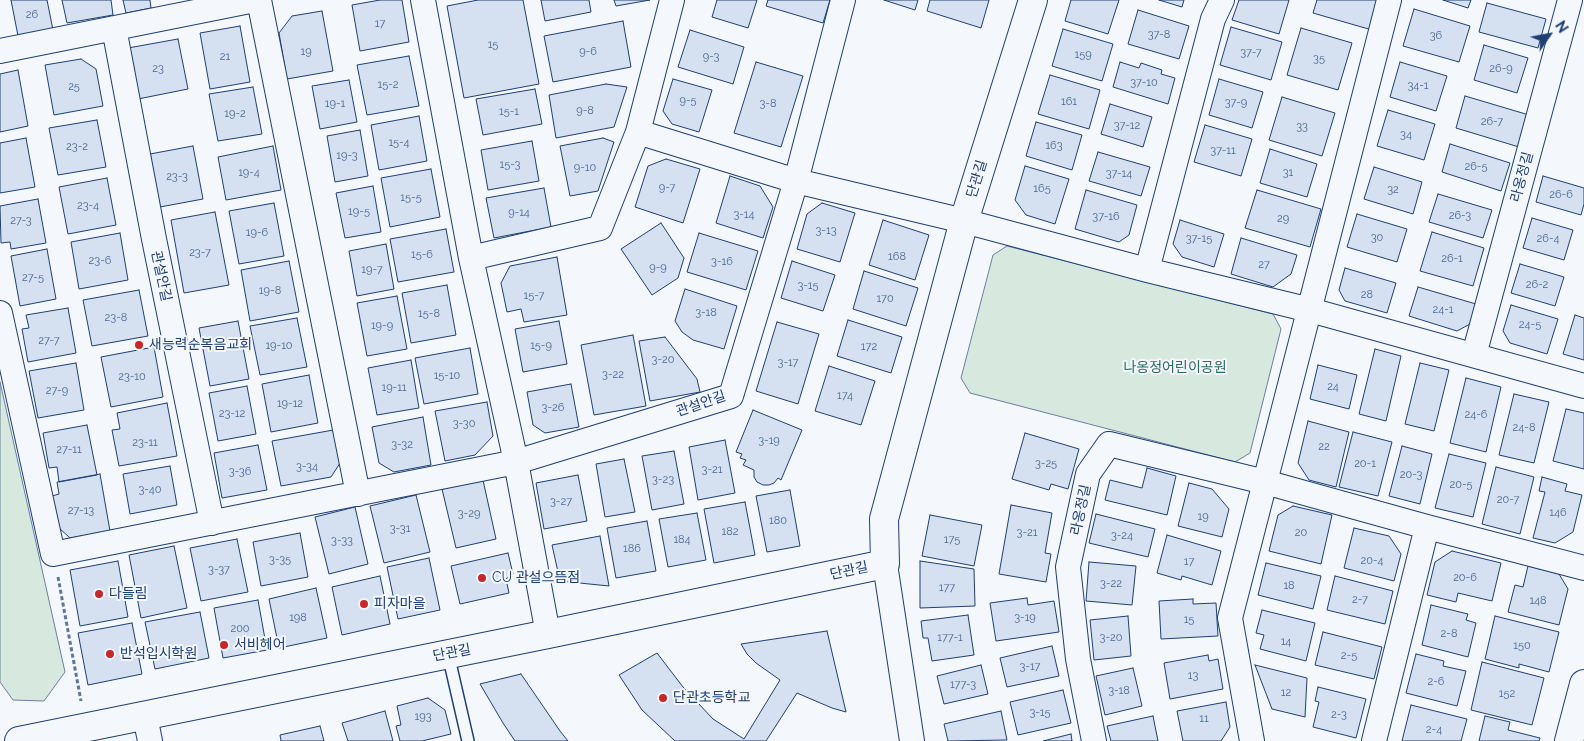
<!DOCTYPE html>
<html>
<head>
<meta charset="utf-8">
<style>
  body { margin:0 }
  #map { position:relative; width:1584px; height:741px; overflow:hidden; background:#f4f7fb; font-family:Raleway,sans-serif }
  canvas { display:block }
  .north { position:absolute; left:1524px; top:10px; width:50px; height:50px; -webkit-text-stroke:4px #f4f7fb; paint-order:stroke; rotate:57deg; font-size:14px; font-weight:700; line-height:20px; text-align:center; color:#1d3f73 }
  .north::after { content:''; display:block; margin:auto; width:18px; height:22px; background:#1d3f73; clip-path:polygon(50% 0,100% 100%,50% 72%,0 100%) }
</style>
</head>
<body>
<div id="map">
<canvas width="1584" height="741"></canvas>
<div class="north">N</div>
</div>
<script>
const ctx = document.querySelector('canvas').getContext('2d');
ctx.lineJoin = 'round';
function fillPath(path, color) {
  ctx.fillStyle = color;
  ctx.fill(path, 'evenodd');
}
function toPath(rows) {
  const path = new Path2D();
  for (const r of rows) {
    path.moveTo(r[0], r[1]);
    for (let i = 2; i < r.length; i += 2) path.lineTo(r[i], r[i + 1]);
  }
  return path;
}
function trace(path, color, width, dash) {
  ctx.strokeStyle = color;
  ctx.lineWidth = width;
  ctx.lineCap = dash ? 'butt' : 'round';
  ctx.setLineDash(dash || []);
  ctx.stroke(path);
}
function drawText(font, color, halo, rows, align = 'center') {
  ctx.font = font + ' Raleway,"Noto Sans KR",sans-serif';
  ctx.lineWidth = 4;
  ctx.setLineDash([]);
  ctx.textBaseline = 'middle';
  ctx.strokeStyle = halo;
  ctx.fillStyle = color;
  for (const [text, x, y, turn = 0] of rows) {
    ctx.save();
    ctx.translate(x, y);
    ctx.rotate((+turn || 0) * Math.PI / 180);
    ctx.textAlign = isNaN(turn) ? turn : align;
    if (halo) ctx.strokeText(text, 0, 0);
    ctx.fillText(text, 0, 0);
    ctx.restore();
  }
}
const green = toPath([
  [1007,246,1273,314,1281,329,1250,453,1235,462,970,393,961,378,993,255,1007,246],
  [0,382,65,672,44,701,13,700,0,682,0,382]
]);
fillPath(green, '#d7e8df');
trace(green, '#687fa3', 1);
const building = toPath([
  [11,0,47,0,53,30,18,36,11,0],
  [62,0,111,0,113,15,67,23,62,0],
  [123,0,150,0,151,8,126,13,123,0],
  [380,0,402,0,409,42,360,51,352,5,380,0],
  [478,0,523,0,539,84,464,98,447,6,478,0],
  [541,0,589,0,591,12,545,21,541,0],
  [614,0,650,0,616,6,614,0],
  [717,0,757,0,748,28,712,17,717,0],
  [768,0,830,0,823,23,766,6,768,0],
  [884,0,918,0,915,10,884,0],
  [930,0,989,0,981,28,927,11,930,0],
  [1071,0,1119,0,1108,34,1065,21,1071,0],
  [1159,0,1184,0,1182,7,1159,0],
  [1239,0,1289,0,1279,34,1232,20,1239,0],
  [1317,0,1381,0,1372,30,1313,13,1317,0],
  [1443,0,1471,0,1468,8,1443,0],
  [1487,3,1546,19,1538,48,1479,32,1487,3],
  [1414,9,1470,26,1459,62,1403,46,1414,9],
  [1138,10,1189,26,1179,59,1128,44,1138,10],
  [322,11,333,71,287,79,279,33,292,16,322,11],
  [623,21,631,67,553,82,544,36,623,21],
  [240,26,250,82,210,89,200,33,240,26],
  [1231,27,1282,42,1271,80,1220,65,1231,27],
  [1301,28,1352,43,1338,90,1287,75,1301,28],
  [1063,29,1113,44,1102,81,1052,66,1063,29],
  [690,30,744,47,733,84,678,67,690,30],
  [178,39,188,89,138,99,128,48,178,39],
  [1484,45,1528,58,1517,93,1474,80,1484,45],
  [409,56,419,106,367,115,357,65,409,56],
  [81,59,96,69,103,106,54,115,45,65,81,59],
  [756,62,803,76,781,147,734,133,756,62],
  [1120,62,1139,68,1141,63,1162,70,1161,74,1175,78,1168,104,1113,87,1120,62],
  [1400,62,1447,76,1436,111,1390,97,1400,62],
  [18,70,28,126,0,132,0,74,18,70],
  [1050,75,1100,90,1089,129,1038,114,1050,75],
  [673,79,712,90,699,132,672,124,663,111,673,79],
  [1219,79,1263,92,1252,128,1209,115,1219,79],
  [349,80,357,122,320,129,312,86,349,80],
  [606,84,627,87,614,127,556,138,549,95,606,84],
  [253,87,262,134,218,141,209,94,253,87],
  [535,89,542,124,483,135,476,99,535,89],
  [1465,96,1529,115,1519,147,1456,128,1465,96],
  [1282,97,1335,113,1322,156,1269,140,1282,97],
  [1110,104,1152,117,1143,147,1101,134,1110,104],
  [1388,110,1435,124,1424,160,1377,146,1388,110],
  [419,116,427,161,379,170,371,125,419,116],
  [97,120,106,167,58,175,49,128,97,120],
  [1036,122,1082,135,1072,170,1026,156,1036,122],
  [1205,125,1252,139,1241,176,1194,162,1205,125],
  [360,130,368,176,335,182,327,136,360,130],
  [26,138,35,187,0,193,0,143,26,138],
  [603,138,614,142,598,191,570,196,560,146,603,138],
  [532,141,539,181,488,190,481,150,532,141],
  [1450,144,1510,163,1501,191,1442,172,1450,144],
  [193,146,203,199,160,207,150,154,193,146],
  [273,146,281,190,226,200,218,157,273,146],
  [1270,149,1317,164,1307,197,1260,183,1270,149],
  [1098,152,1150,167,1141,196,1089,181,1098,152],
  [666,159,700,169,683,223,635,207,648,166,666,159],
  [1025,166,1069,179,1055,224,1026,215,1015,200,1025,166],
  [1374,167,1422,182,1413,214,1364,199,1374,167],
  [431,169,440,217,390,227,381,178,431,169],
  [730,176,760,186,773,207,763,238,716,223,730,176],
  [1543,176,1584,188,1584,204,1581,215,1536,202,1543,176],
  [107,178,116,225,68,234,59,187,107,178],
  [373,186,381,232,345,238,336,193,373,186],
  [544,188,551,227,494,238,486,198,544,188],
  [1086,190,1137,205,1129,235,1119,242,1075,229,1086,190],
  [1257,190,1321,209,1310,247,1245,228,1257,190],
  [1438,194,1492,210,1483,238,1429,222,1438,194],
  [38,199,46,243,11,249,10,242,1,243,0,206,38,199],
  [274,203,284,256,239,264,229,211,274,203],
  [822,203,855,213,840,262,797,249,807,214,822,203],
  [215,212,229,285,184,293,171,220,215,212],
  [1357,214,1407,229,1397,262,1347,247,1357,214],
  [1532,218,1573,230,1564,260,1523,248,1532,218],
  [883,220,929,235,915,280,869,265,883,220],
  [1180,220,1224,234,1214,267,1182,257,1173,244,1180,220],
  [661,223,684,258,678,278,652,295,621,249,661,223],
  [446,229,454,272,398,282,390,239,446,229],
  [1432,232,1484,248,1473,286,1420,271,1432,232],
  [120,233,128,280,79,289,71,242,120,233],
  [699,233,758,251,746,290,687,272,699,233],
  [1241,238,1297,255,1291,274,1273,287,1231,274,1241,238],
  [386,244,394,289,357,296,349,251,386,244],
  [47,249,56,299,20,306,11,256,47,249],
  [557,257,567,315,524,322,521,309,507,312,501,283,510,266,557,257],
  [289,261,299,312,250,321,241,270,289,261],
  [792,261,835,275,823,311,781,298,792,261],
  [1520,264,1564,277,1555,306,1511,293,1520,264],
  [1345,268,1396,283,1387,313,1345,301,1339,290,1345,268],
  [864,271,918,288,906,326,853,309,864,271],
  [447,285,456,335,411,343,402,293,447,285],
  [1418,287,1476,304,1470,324,1457,331,1409,316,1418,287],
  [685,289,737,306,724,349,693,340,682,332,675,321,685,289],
  [139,290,148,336,92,346,83,300,139,290],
  [397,296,407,349,367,356,357,303,397,296],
  [1511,305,1558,319,1547,354,1510,343,1503,331,1511,305],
  [68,308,76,353,28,362,22,329,29,328,26,315,68,308],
  [1575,315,1584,318,1584,360,1563,354,1575,315],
  [297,318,307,367,260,375,250,326,297,318],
  [848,320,902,337,891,373,837,356,848,320],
  [238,321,249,379,210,386,199,328,238,321],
  [559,321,567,364,523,372,515,329,559,321],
  [777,322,819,334,798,404,756,391,777,322],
  [633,335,646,406,594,415,581,345,633,335],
  [665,337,697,379,700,392,650,401,639,341,665,337],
  [154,347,163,397,111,407,101,357,154,347],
  [470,348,478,394,424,404,415,358,470,348],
  [1375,349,1401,356,1386,421,1359,414,1375,349],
  [411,360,419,408,377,415,368,368,411,360],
  [76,363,84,410,38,418,29,371,76,363],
  [1420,363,1449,370,1434,431,1405,424,1420,363],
  [1318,365,1357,375,1349,409,1310,399,1318,365],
  [829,366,875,381,861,425,815,411,829,366],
  [309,375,318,423,271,432,262,384,309,375],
  [1466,378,1501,387,1486,452,1450,443,1466,378],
  [571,384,579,427,545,433,533,425,527,392,571,384],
  [247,386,256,434,218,441,209,393,247,386],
  [1514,394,1549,402,1534,463,1499,455,1514,394],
  [487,402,493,436,475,455,445,461,435,411,487,402],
  [167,403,177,456,119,466,112,430,120,429,117,413,167,403],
  [1566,409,1584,413,1584,469,1553,461,1566,409],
  [753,410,802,430,781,480,778,478,774,483,769,485,763,485,757,482,754,477,754,470,743,465,746,460,740,458,742,454,736,452,753,410],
  [423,417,431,465,394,472,379,463,372,427,423,417],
  [1308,421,1349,432,1336,487,1309,480,1298,463,1308,421],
  [87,425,97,475,59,482,57,467,49,468,43,433,87,425],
  [339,429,344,457,331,477,281,486,272,441,339,429],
  [1353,432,1392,442,1378,496,1339,487,1353,432],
  [1025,433,1079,449,1068,489,1051,484,1049,490,1012,479,1025,433],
  [725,440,735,493,698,500,689,447,725,440],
  [258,445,267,490,222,498,214,453,258,445],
  [1402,446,1432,454,1420,504,1389,496,1402,446],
  [674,451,684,504,652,510,642,456,674,451],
  [1449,454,1486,463,1473,517,1435,508,1449,454],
  [624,459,635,512,605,517,596,464,624,459],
  [170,466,177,505,130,514,123,474,170,466],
  [1496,467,1534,477,1520,534,1482,524,1496,467],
  [1147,468,1176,476,1167,515,1105,500,1110,480,1142,488,1147,468],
  [100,474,110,531,70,538,58,527,52,496,59,494,57,482,100,474],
  [578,475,587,521,544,529,536,483,578,475],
  [1542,477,1567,484,1565,491,1582,495,1573,532,1555,543,1533,538,1545,492,1539,491,1542,477],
  [483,480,496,539,456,548,442,489,483,480],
  [1189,483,1212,489,1229,509,1222,537,1178,526,1189,483],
  [790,490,800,546,767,552,756,496,790,490],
  [416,495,430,552,384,563,370,506,416,495],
  [745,502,755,555,714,563,704,509,745,502],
  [1011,505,1052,513,1045,553,1051,554,1046,582,999,574,1011,505],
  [1293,506,1332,515,1321,564,1269,551,1278,515,1293,506],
  [355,507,368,564,329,574,315,517,355,507],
  [697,513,706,560,668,567,659,519,697,513],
  [1096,514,1155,529,1148,557,1089,543,1096,514],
  [930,515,982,525,974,566,922,556,930,515],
  [647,521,656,571,616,578,607,528,647,521],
  [1354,528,1389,536,1401,554,1394,581,1344,568,1354,528],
  [300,533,308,577,261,586,253,542,300,533],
  [1167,535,1221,551,1212,585,1182,576,1181,580,1157,573,1167,535],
  [600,536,609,586,560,581,552,545,600,536],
  [237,539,248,592,201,601,190,548,237,539],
  [174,546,187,608,141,618,129,555,174,546],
  [1452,551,1501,563,1492,601,1458,593,1456,602,1427,595,1435,562,1452,551],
  [508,553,513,574,506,579,509,593,460,604,451,566,508,553],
  [429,558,440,610,398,619,387,567,429,558],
  [118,561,128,617,80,626,70,570,118,561],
  [920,561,974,569,975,606,920,608,920,561],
  [1089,562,1136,566,1132,605,1086,601,1089,562],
  [1266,563,1321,576,1313,609,1258,595,1266,563],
  [1528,566,1559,574,1568,589,1559,625,1508,612,1515,585,1523,587,1528,566],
  [380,576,390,624,342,635,332,587,380,576],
  [1335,576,1393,591,1385,624,1327,610,1335,576],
  [316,588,327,638,279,648,269,599,316,588],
  [1027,598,1028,605,1054,601,1059,632,996,641,990,603,1027,598],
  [1193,599,1193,604,1216,603,1218,636,1161,639,1159,601,1193,599],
  [258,600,267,650,223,658,214,608,258,600],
  [1431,605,1468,614,1466,620,1476,623,1468,657,1422,645,1431,605],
  [1262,610,1315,623,1306,661,1260,649,1264,635,1256,633,1262,610],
  [200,612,209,658,155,669,145,622,200,612],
  [968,615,974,655,932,661,928,638,923,638,921,621,968,615],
  [1128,616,1131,656,1094,660,1090,620,1128,616],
  [1495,616,1559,632,1549,672,1519,664,1519,668,1485,659,1495,616],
  [132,623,142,674,88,685,78,633,132,623],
  [827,631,846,712,832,708,797,693,766,741,675,741,642,710,619,675,657,653,683,687,713,719,744,739,780,680,756,663,747,654,741,644,827,631],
  [1323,632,1382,647,1374,679,1315,665,1323,632],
  [1052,646,1059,676,1007,687,1000,658,1052,646],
  [1416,654,1444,661,1443,666,1466,671,1457,706,1406,693,1416,654],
  [1208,655,1209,661,1218,659,1223,689,1170,699,1164,663,1208,655],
  [1482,662,1544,678,1532,725,1471,710,1482,662],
  [981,665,988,694,944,704,937,676,981,665],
  [1255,665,1307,678,1305,717,1272,709,1255,665],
  [1133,668,1142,706,1105,715,1096,676,1133,668],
  [521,674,560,731,568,741,515,741,503,723,480,684,521,674],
  [1318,687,1366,699,1356,738,1313,727,1319,702,1315,701,1318,687],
  [1063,690,1071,723,1018,735,1010,702,1063,690],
  [428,698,445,710,451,734,422,741,400,741,396,726,401,725,397,706,428,698],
  [1226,702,1230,727,1221,741,1183,741,1177,711,1226,702],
  [1411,705,1467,719,1461,741,1402,741,1411,705],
  [385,711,393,741,348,741,342,723,385,711],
  [1001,711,1007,740,948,741,944,724,1001,711],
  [1153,716,1158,741,1111,741,1107,726,1153,716],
  [1485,716,1510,722,1508,730,1540,738,1539,741,1479,741,1485,716],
  [320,726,324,741,281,741,280,735,320,726],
  [1071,734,1072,741,1043,741,1071,734]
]);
fillPath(building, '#d5e0f0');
trace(building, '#1d3f73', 1);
const service = toPath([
  [448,654,468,741]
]);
const minor = toPath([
  [259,0,358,494],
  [423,0,471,258,516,462,548,634],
  [114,28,154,239,212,523],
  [0,51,255,0],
  [638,132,796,181,964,221,1147,270,1310,310,1584,386],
  [471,258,600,228,638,132,672,0],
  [1147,270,1213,19,1222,0],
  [0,313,53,554,516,462,731,396,796,181,843,0],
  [1474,355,1570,0],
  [885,564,912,741],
  [145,716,150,741],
  [1094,741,1078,659,1068,567,1088,474,1109,444,1265,482,1427,527,1584,568],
  [1252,741,1230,618,1389,0],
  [1374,741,1427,527]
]);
const tertiary = toPath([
  [19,741,548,634,885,564,884,519,964,221,1033,0],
  [1569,741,1584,684]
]);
trace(service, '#1d3f73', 14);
trace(minor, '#1d3f73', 26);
trace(tertiary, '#1d3f73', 30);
trace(toPath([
  [58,577,81,701]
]), '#5e769c', 3, [4, 2.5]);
trace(service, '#f4f7fb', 11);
trace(minor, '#f4f7fb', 24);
trace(tertiary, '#f4f7fb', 28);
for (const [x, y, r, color] of [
  [139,345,5,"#c62828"],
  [482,578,5,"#c62828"],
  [99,594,5,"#c62828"],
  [364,604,5,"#c62828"],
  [224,645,5,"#c62828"],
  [110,654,5,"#c62828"],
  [663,698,5,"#c62828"]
]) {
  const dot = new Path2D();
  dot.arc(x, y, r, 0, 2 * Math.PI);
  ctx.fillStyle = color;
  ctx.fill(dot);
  trace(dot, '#f4f7fb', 2);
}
drawText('11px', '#4b6792', null, [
  ["26",32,15],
  ["17",380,24],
  ["37-8",1159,35],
  ["36",1436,36],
  ["15",493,45],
  ["19",306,52],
  ["9-6",588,52],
  ["37-7",1251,53],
  ["159",1083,55],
  ["21",225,57],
  ["9-3",711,57],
  ["35",1319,59],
  ["23",158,69],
  ["26-9",1501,69],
  ["37-10",1144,83],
  ["15-2",388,85],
  ["34-1",1418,86],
  ["25",74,87],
  ["9-5",688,101],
  ["161",1069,102],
  ["37-9",1236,103],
  ["19-1",335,104],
  ["3-8",768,104],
  ["9-8",585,111],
  ["15-1",509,112],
  ["19-2",235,114],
  ["26-7",1492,122],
  ["37-12",1127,126],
  ["33",1302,127],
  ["34",1406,135],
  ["15-4",399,143],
  ["163",1054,146],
  ["23-2",77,147],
  ["37-11",1223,151],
  ["19-3",347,156],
  ["15-3",510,165],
  ["26-5",1476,167],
  ["9-10",585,168],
  ["19-4",249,173],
  ["31",1288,173],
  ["37-14",1119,174],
  ["23-3",177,177],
  ["9-7",667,188],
  ["165",1042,189],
  ["32",1393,190],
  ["26-6",1561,195],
  ["15-5",411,198],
  ["23-4",88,206],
  ["19-5",359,212],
  ["9-14",519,213],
  ["3-14",744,215],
  ["26-3",1460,216],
  ["37-16",1106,217],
  ["29",1283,219],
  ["27-3",21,221],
  ["3-13",826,231],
  ["19-6",257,233],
  ["30",1377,238],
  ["37-15",1199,239],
  ["26-4",1548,239],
  ["23-7",200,253],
  ["15-6",422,255],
  ["168",897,257],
  ["26-1",1452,259],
  ["23-6",100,261],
  ["3-16",722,262],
  ["27",1264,265],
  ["9-9",658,268],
  ["19-7",372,270],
  ["27-5",33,278],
  ["26-2",1537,285],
  ["3-15",808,286],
  ["19-8",270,291],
  ["28",1367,295],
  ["15-7",534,296],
  ["170",885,299],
  ["24-1",1443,310],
  ["3-18",706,313],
  ["15-8",429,314],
  ["23-8",116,318],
  ["24-5",1530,325],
  ["19-9",382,326],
  ["27-7",49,341],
  ["19-10",279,346],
  ["15-9",541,346],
  ["172",869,347],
  ["3-20",663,360],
  ["3-17",788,363],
  ["3-22",613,375],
  ["15-10",447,376],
  ["23-10",132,377],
  ["24",1333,387],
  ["19-11",394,388],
  ["27-9",57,391],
  ["174",845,396],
  ["19-12",290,404],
  ["3-26",553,408],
  ["23-12",232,414],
  ["24-6",1476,415],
  ["3-30",464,424],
  ["24-8",1524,428],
  ["3-19",769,441],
  ["23-11",145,443],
  ["3-32",402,445],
  ["22",1324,447],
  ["27-11",69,450],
  ["3-25",1046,464],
  ["20-1",1365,464],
  ["3-34",307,467],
  ["3-21",712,470],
  ["3-36",240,472],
  ["20-3",1411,475],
  ["3-23",663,480],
  ["20-5",1461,485],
  ["3-40",150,490],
  ["20-7",1508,500],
  ["3-27",561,502],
  ["27-13",81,511],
  ["146",1558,513],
  ["3-29",469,514],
  ["19",1203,517],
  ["180",778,521],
  ["3-31",400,529],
  ["182",730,532],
  ["3-21",1027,533],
  ["20",1301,533],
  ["3-24",1122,536],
  ["184",682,540],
  ["175",952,540],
  ["3-33",342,541],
  ["186",632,549],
  ["3-35",280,560],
  ["20-4",1372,561],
  ["17",1189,562],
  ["3-37",219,570],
  ["20-6",1465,578],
  ["3-22",1111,584],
  ["18",1289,586],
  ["177",947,588],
  ["2-7",1360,600],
  ["148",1538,601],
  ["198",298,618],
  ["3-19",1025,618],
  ["15",1189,620],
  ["200",240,629],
  ["2-8",1449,634],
  ["177-1",950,638],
  ["3-20",1111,638],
  ["14",1286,642],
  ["150",1522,646],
  ["2-5",1349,656],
  ["3-17",1030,667],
  ["13",1193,676],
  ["2-6",1436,682],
  ["177-3",963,685],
  ["3-18",1119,691],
  ["12",1286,693],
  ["152",1507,694],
  ["3-15",1040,713],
  ["2-3",1339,715],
  ["193",423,717],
  ["11",1204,719],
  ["2-4",1434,730]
]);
drawText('14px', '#1d3f73', '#f4f7fb', [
  ["라옹정길",1522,177,-75],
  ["단관길",977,179,-73],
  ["관설안길",161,276,78],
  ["관설안길",701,404,-19],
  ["라옹정길",1081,510,-78],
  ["단관길",849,571,-12],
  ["단관길",452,653,-11]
]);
drawText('14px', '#1d3f73', '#f4f7fb', [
  ["새능력순복음교회",149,345],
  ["CU 관설으뜸점",492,578],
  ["다들림",109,594],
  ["피자마을",374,604],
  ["서비헤어",234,645],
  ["반석입시학원",120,654],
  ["단관초등학교",673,698]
], 'left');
drawText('14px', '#2c6c60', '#f4f7fb', [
  ["나옹정어린이공원",1175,368]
]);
</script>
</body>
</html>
